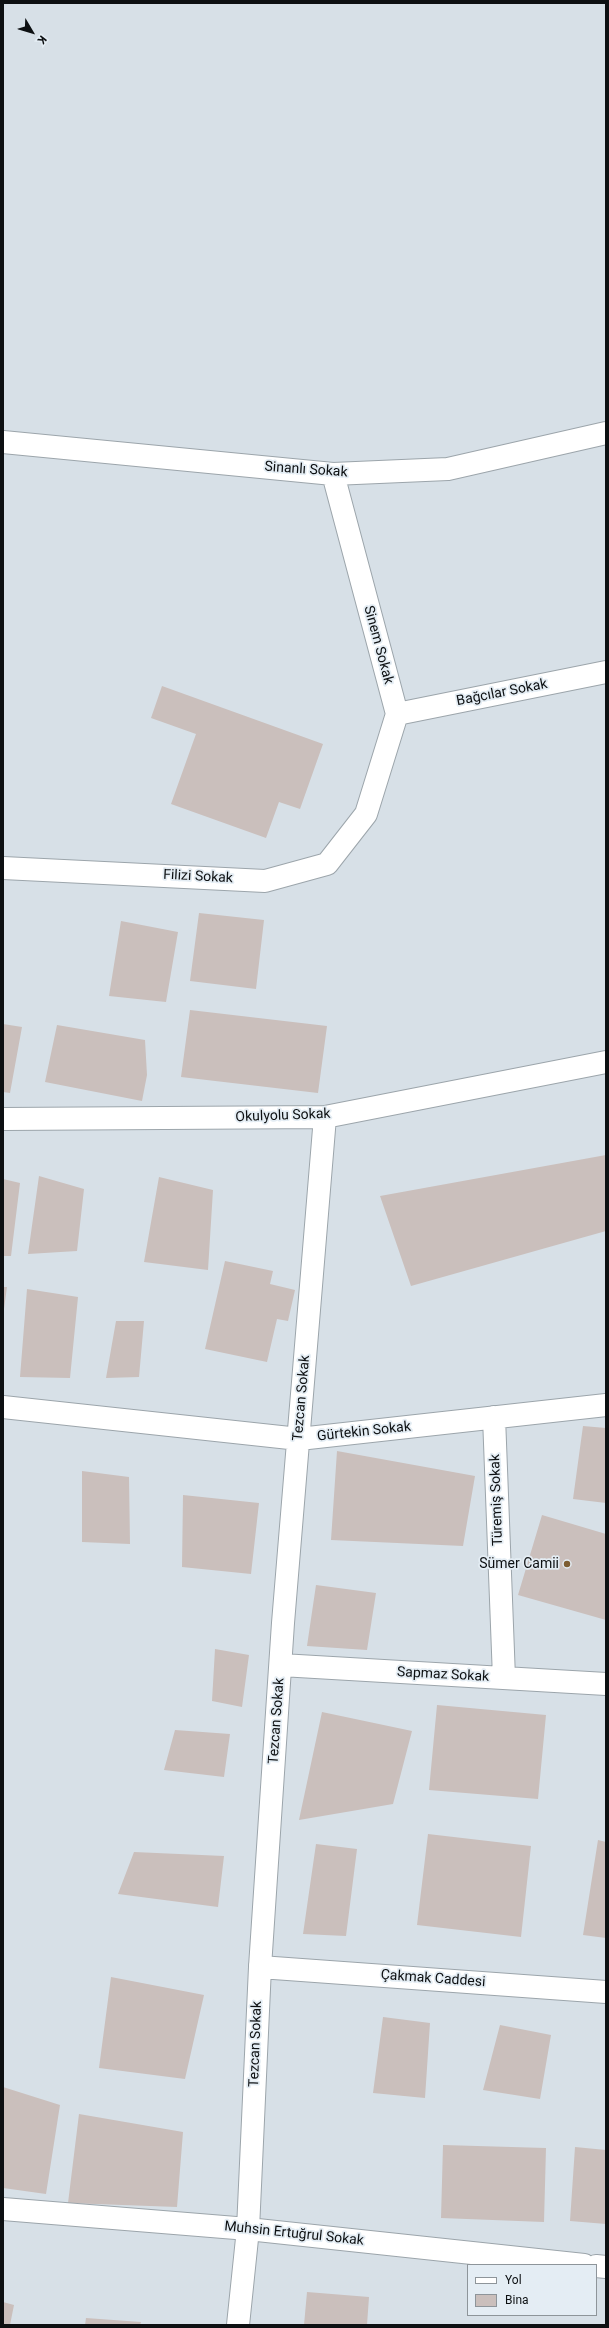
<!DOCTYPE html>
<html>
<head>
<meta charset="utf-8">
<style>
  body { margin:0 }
  #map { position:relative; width:609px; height:2328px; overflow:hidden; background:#d7e0e7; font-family:Roboto,sans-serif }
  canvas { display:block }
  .frame { position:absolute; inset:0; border:4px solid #0d1012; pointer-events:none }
  .legend { position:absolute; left:467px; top:2264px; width:130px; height:52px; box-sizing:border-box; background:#e4edf4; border:1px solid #8e959a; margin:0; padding:5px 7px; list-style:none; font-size:12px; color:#0d1012 }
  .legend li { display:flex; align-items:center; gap:8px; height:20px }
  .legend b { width:20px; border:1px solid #8e959a }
  .north { position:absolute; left:12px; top:12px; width:40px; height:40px; -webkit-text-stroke:3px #e4edf4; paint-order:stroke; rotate:128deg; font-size:11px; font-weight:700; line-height:16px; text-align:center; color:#0d1012 }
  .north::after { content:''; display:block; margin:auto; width:14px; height:18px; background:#0d1012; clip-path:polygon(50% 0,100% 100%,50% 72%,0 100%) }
</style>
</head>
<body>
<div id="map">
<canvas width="609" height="2328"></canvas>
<div class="frame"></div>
<ul class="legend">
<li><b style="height:5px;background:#fff"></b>Yol</li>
<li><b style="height:11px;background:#cabfbc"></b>Bina</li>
</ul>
<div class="north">K</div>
</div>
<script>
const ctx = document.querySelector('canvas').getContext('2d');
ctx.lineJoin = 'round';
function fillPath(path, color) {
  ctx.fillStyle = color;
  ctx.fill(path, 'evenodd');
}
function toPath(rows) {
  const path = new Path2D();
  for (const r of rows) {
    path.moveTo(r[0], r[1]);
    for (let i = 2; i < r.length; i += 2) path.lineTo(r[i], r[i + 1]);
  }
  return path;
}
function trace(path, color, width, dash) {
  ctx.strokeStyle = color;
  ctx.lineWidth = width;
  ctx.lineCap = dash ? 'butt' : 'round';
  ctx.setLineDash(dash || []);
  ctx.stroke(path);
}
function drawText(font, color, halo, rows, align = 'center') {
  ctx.font = font + ' Roboto,sans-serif';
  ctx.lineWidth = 3.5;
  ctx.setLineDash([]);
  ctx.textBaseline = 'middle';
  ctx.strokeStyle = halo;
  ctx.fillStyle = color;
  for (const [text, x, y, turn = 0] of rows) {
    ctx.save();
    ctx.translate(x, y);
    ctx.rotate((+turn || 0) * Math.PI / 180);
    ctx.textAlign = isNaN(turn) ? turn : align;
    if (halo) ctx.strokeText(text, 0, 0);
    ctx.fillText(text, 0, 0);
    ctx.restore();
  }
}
fillPath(toPath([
  [162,686,323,744,300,809,279,802,266,838,171,804,196,734,151,718],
  [199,913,264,920,256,989,190,981],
  [121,921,178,932,166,1002,109,996],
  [190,1010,327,1026,318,1093,181,1077],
  [3,1024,22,1027,10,1093,3,1092],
  [57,1025,145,1040,147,1075,142,1101,45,1082],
  [606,1155,606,1231,411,1286,380,1196],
  [39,1176,84,1189,77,1251,28,1254],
  [159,1177,213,1190,208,1270,144,1262],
  [3,1179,20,1183,11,1256,3,1256],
  [225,1261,273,1271,270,1284,295,1290,288,1321,277,1319,267,1362,205,1349],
  [3,1287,7,1287,4,1309,3,1309],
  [27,1289,78,1297,70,1378,20,1377],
  [116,1321,144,1321,139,1377,106,1378],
  [583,1426,606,1428,606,1503,573,1499],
  [337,1451,475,1476,463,1546,331,1540],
  [82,1471,129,1477,130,1544,82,1542],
  [183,1495,259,1503,251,1574,182,1567],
  [542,1515,606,1534,606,1620,518,1595],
  [316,1585,376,1593,367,1650,307,1646],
  [215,1649,249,1655,242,1707,212,1701],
  [437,1705,546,1715,538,1799,429,1790],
  [322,1712,412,1731,393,1804,299,1820],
  [175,1730,230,1734,224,1777,164,1770],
  [428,1834,531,1846,521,1937,417,1925],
  [598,1840,606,1842,606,1938,583,1935],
  [316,1844,357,1849,346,1936,303,1934],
  [134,1852,224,1856,218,1907,118,1894],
  [111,1977,204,1995,185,2079,99,2068],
  [383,2017,430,2023,425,2098,373,2093],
  [500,2025,551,2035,540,2099,483,2090],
  [3,2087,60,2105,46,2194,3,2188],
  [79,2114,183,2132,177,2207,68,2203],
  [443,2145,546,2148,544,2222,441,2218],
  [575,2147,606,2150,606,2224,570,2221],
  [307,2292,369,2297,367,2325,304,2325],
  [3,2302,14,2305,10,2325,3,2325],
  [86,2318,141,2322,140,2325,85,2325]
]), '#cabfbc');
const street = toPath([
  [3,442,333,474,448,469,606,433],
  [397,714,606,672],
  [3,868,265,881,327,864,366,814,397,714,333,474],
  [3,1119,325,1117,606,1062],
  [3,1407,299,1439,606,1405],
  [494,1417,504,1678],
  [281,1665,606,1684],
  [260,1967,283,1623,325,1117],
  [238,2325,248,2229]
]);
const secondary = toPath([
  [3,2209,248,2229,584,2265],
  [248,2229,260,1967,606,1992],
  [596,2266,606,2267]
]);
trace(street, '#9ca5ab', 24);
trace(secondary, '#9ca5ab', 24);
trace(street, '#fff', 22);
trace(secondary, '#fff', 22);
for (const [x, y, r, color] of [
  [567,1564,4,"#7d5d32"]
]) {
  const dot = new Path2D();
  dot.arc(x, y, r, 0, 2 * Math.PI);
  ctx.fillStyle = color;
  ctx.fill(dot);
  trace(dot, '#e4edf4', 1.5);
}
drawText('14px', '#0d1012', '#e4edf4', [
  ["Sinanlı Sokak",306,470,4],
  ["Sinem Sokak",378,645,75],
  ["Bağcılar Sokak",502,693,-11],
  ["Filizi Sokak",198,877,3],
  ["Okulyolu Sokak",283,1116,-2],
  ["Tezcan Sokak",302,1398,-85],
  ["Gürtekin Sokak",364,1432,-6],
  ["Türemiş Sokak",497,1500,-92],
  ["Sapmaz Sokak",443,1675,3],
  ["Tezcan Sokak",277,1721,-86],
  ["Çakmak Caddesi",433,1979,4],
  ["Tezcan Sokak",256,2044,-88],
  ["Muhsin Ertuğrul Sokak",294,2234,6]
]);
drawText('14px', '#0d1012', '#e4edf4', [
  ["Sümer Camii",559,1564]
], 'right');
</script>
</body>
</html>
